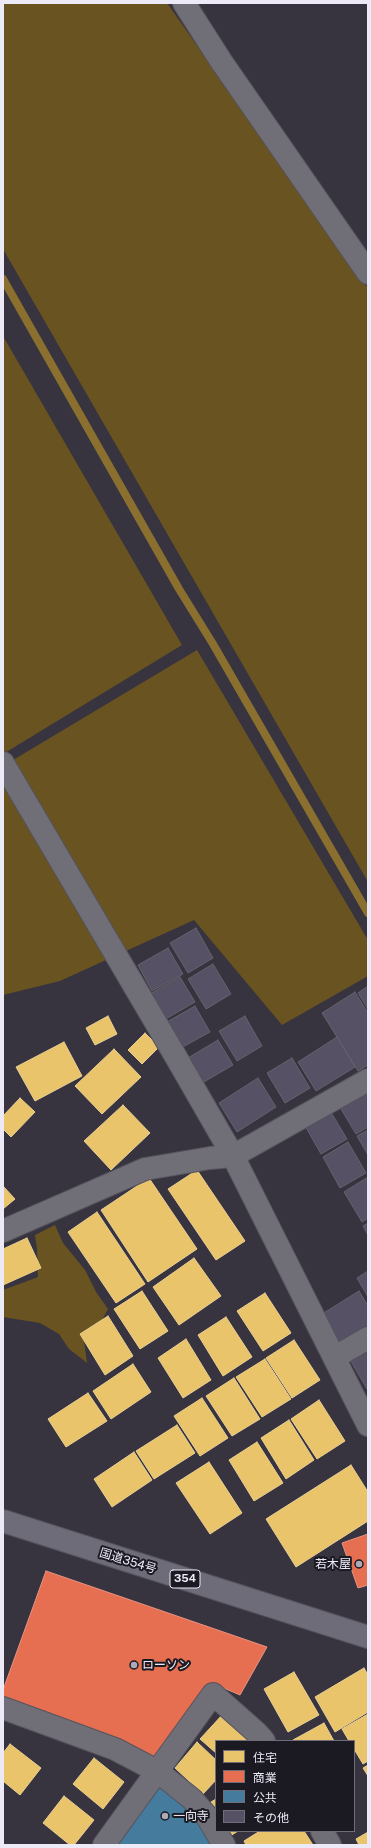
<!DOCTYPE html>
<html>
<head>
<meta charset="utf-8">
<style>
  body { margin:0 }
  #map { position:relative; width:371px; height:1848px; overflow:hidden; background:#37343f; font-family:"Public Sans","Noto Sans JP",sans-serif }
  canvas { display:block }
  .frame { position:absolute; inset:0; border:4px solid #edeaf7; pointer-events:none }
  .legend { position:absolute; left:215px; top:1740px; width:140px; height:92px; box-sizing:border-box; background:#1b1a22; border:1px solid #6f6d77; margin:0; padding:5px 7px; list-style:none; font-size:12px; color:#edeaf7 }
  .legend li { display:flex; align-items:center; gap:8px; height:20px }
  .legend b { width:20px; border:1px solid #6f6d77 }
</style>
</head>
<body>
<div id="map">
<canvas width="371" height="1848"></canvas>
<div class="frame"></div>
<ul class="legend">
<li><b style="height:11px;background:#e9c46a"></b>住宅</li>
<li><b style="height:11px;background:#e76f51"></b>商業</li>
<li><b style="height:11px;background:#457b9d"></b>公共</li>
<li><b style="height:11px;background:#575165"></b>その他</li>
</ul>
</div>
<script>
const ctx = document.querySelector('canvas').getContext('2d');
ctx.lineJoin = 'round';
function fillPath(path, color) {
  ctx.fillStyle = color;
  ctx.fill(path, 'evenodd');
}
function toPath(rows) {
  const path = new Path2D();
  for (const r of rows) {
    path.moveTo(r[0], r[1]);
    for (let i = 2; i < r.length; i += 2) path.lineTo(r[i], r[i + 1]);
  }
  return path;
}
function trace(path, color, width, dash) {
  ctx.strokeStyle = color;
  ctx.lineWidth = width;
  ctx.lineCap = dash ? 'butt' : 'round';
  ctx.setLineDash(dash || []);
  ctx.stroke(path);
}
function drawText(font, color, halo, rows, align = 'center') {
  ctx.font = font + ' "Public Sans","Noto Sans JP",sans-serif';
  ctx.lineWidth = 4;
  ctx.setLineDash([]);
  ctx.textBaseline = 'middle';
  ctx.strokeStyle = halo;
  ctx.fillStyle = color;
  for (const [text, x, y, turn = 0] of rows) {
    ctx.save();
    ctx.translate(x, y);
    ctx.rotate((+turn || 0) * Math.PI / 180);
    ctx.textAlign = isNaN(turn) ? turn : align;
    if (halo) ctx.strokeText(text, 0, 0);
    ctx.fillText(text, 0, 0);
    ctx.restore();
  }
}
fillPath(toPath([
  [3,3,167,3,368,288,368,882,3,249],
  [3,336,182,645,3,754],
  [197,650,368,940,368,976,282,1025,194,920,60,981,3,995,3,766],
  [55,1225,63,1243,85,1270,96,1292,108,1309,96,1331,84,1341,87,1363,69,1349,59,1334,40,1323,3,1317,3,1290,38,1277,37,1249,35,1235]
]), '#685321');
const homes = toPath([
  [108,1016,117,1034,95,1045,86,1028,108,1016],
  [145,1033,159,1047,142,1064,128,1050,145,1033],
  [64,1042,82,1076,35,1101,16,1067,64,1042],
  [114,1049,141,1077,102,1114,75,1086,114,1049],
  [20,1098,35,1112,11,1137,3,1129,3,1116,20,1098],
  [123,1105,150,1133,111,1170,84,1141,123,1105],
  [197,1170,245,1241,216,1260,168,1189,197,1170],
  [149,1178,197,1249,148,1282,101,1210,149,1178],
  [3,1186,15,1199,3,1209,3,1186],
  [97,1212,145,1284,116,1303,68,1232,97,1212],
  [27,1238,41,1268,3,1285,3,1249,27,1238],
  [194,1258,221,1296,179,1325,153,1287,194,1258],
  [142,1291,168,1331,140,1349,114,1309,142,1291],
  [265,1293,291,1333,263,1351,237,1311,265,1293],
  [108,1316,133,1356,105,1375,80,1334,108,1316],
  [226,1317,252,1357,223,1376,198,1335,226,1317],
  [186,1339,211,1380,183,1398,158,1358,186,1339],
  [294,1340,320,1380,292,1398,266,1358,294,1340],
  [265,1359,291,1399,262,1417,236,1377,265,1359],
  [133,1364,151,1392,111,1419,93,1391,133,1364],
  [234,1378,260,1419,232,1436,206,1396,234,1378],
  [88,1393,107,1421,66,1447,48,1419,88,1393],
  [202,1398,228,1438,200,1456,174,1416,202,1398],
  [319,1400,345,1441,317,1459,291,1419,319,1400],
  [289,1420,314,1460,286,1479,261,1438,289,1420],
  [177,1425,195,1453,154,1479,136,1451,177,1425],
  [257,1442,283,1483,254,1501,229,1460,257,1442],
  [134,1452,152,1480,112,1507,94,1479,134,1452],
  [209,1462,242,1513,210,1534,176,1483,209,1462],
  [351,1465,368,1492,368,1521,296,1567,266,1519,351,1465],
  [364,1668,368,1675,368,1712,335,1732,315,1697,364,1668],
  [294,1672,319,1715,288,1732,264,1689,294,1672],
  [223,1714,250,1741,216,1741,216,1753,200,1739,223,1714],
  [368,1714,368,1761,363,1764,354,1749,354,1741,349,1741,342,1729,368,1714],
  [324,1723,334,1741,293,1741,293,1740,324,1723],
  [197,1742,216,1760,216,1780,203,1794,175,1768,197,1742],
  [10,1744,41,1768,20,1795,3,1781,3,1753,10,1744],
  [94,1758,124,1782,103,1809,73,1784,94,1758],
  [368,1765,368,1776,363,1768,368,1765],
  [64,1796,94,1820,74,1845,70,1845,43,1823,64,1796],
  [216,1799,216,1821,206,1805,216,1799],
  [222,1831,238,1831,227,1838,222,1831],
  [260,1831,304,1831,313,1845,246,1845,244,1841,260,1831],
  [368,1832,368,1845,359,1845,356,1839,368,1832]
]);
fillPath(homes, '#e9c46a');
trace(homes, '#eacf94', 1);
const shops = toPath([
  [368,1534,368,1585,358,1588,342,1543,368,1534],
  [46,1571,267,1647,240,1695,212,1683,156,1764,3,1699,3,1690,46,1571]
]);
fillPath(shops, '#e76f51');
trace(shops, '#e99483', 1);
const public = toPath([
  [158,1785,186,1805,212,1845,115,1845,158,1785]
]);
fillPath(public, '#457b9d');
trace(public, '#779cb8', 1);
trace(toPath([
  [3,279,179,589,213,644,368,913]
]), '#8a6f2f', 8);
const building = toPath([
  [196,928,213,958,188,973,170,943,196,928],
  [168,948,183,974,152,991,138,965,168,948],
  [213,964,231,994,206,1009,188,979,213,964],
  [180,977,195,1002,164,1020,150,994,180,977],
  [368,986,368,1009,358,993,368,986],
  [355,992,368,1013,368,1065,358,1071,322,1013,355,992],
  [195,1006,210,1032,179,1049,165,1023,195,1006],
  [245,1016,262,1046,237,1061,219,1031,245,1016],
  [337,1037,355,1067,316,1091,298,1062,337,1037],
  [218,1040,233,1065,202,1083,188,1058,218,1040],
  [292,1058,310,1088,285,1103,267,1073,292,1058],
  [258,1078,276,1107,237,1132,219,1103,258,1078],
  [363,1089,368,1097,368,1127,356,1134,338,1104,363,1089],
  [329,1109,347,1139,321,1154,304,1124,329,1109],
  [368,1130,368,1155,357,1136,368,1130],
  [348,1142,366,1173,340,1188,323,1157,348,1142],
  [368,1177,368,1218,362,1222,344,1192,368,1177],
  [368,1223,368,1235,363,1226,368,1223],
  [368,1271,368,1297,357,1278,368,1271],
  [359,1291,368,1306,368,1326,338,1345,319,1316,359,1291],
  [368,1347,368,1388,367,1389,349,1358,368,1347]
]);
fillPath(building, '#575165');
trace(building, '#64626c', 1);
const minor = toPath([
  [184,3,221,61,368,273],
  [3,763,176,1057,233,1156,368,1425],
  [3,1231,145,1169,210,1158,233,1156,368,1080],
  [335,1357,368,1338],
  [3,1708,115,1749,157,1771,192,1799,206,1815,224,1845],
  [322,1831,330,1845],
  [104,1845,213,1694,257,1733,264,1741]
]);
const trunk = toPath([
  [3,1521,368,1637]
]);
trace(minor, '#55535c', 24);
trace(trunk, '#55535c', 24);
trace(minor, '#706e77', 22);
trace(trunk, '#6f6c79', 22);
for (const [x, y, r, color] of [
  [359,1564,4,"#adaab7"],
  [134,1665,4,"#adaab7"],
  [165,1816,4,"#adaab7"]
]) {
  const dot = new Path2D();
  dot.arc(x, y, r, 0, 2 * Math.PI);
  ctx.fillStyle = color;
  ctx.fill(dot);
  trace(dot, '#1b1a22', 1.5);
}
for (const [x, y, w] of [
  [185,1579,30]
]) {
  const box = new Path2D();
  box.roundRect(x - w / 2, y - 9, w, 18, 3);
  ctx.fillStyle = '#1b1a22';
  ctx.fill(box);
  trace(box, '#edeaf7', 1);
}
drawText('bold 11px', '#edeaf7', null, [
  ["354",185,1579]
]);
drawText('12px', '#edeaf7', '#1b1a22', [
  ["国道354号",128,1561,17]
]);
drawText('12px', '#edeaf7', '#1b1a22', [
  ["若木屋",351,1564,"right"],
  ["ローソン",142,1665],
  ["一向寺",173,1816]
], 'left');
</script>
</body>
</html>
